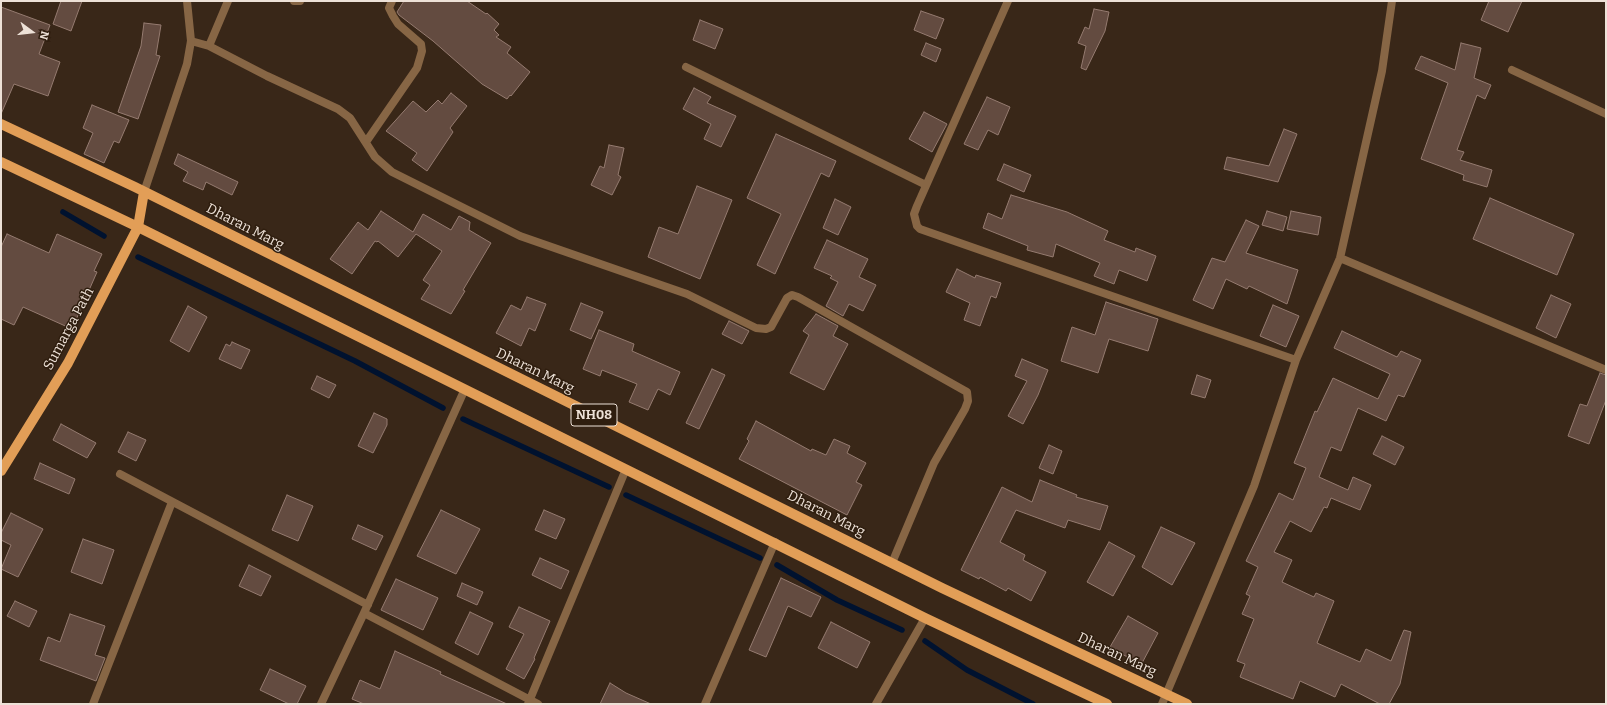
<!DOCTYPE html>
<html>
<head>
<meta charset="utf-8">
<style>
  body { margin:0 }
  #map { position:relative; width:1607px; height:705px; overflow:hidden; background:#392718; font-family:Bitter,serif }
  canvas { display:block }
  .frame { position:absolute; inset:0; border:2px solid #ede1d7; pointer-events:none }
  .north { position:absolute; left:12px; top:12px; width:40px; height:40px; -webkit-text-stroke:3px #2f1e0f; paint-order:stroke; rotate:105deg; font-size:11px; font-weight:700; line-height:16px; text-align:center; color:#ede1d7 }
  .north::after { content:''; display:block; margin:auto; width:14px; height:18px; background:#ede1d7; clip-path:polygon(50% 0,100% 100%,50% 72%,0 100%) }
</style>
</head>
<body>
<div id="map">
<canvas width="1607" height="705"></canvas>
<div class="frame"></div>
<div class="north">N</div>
</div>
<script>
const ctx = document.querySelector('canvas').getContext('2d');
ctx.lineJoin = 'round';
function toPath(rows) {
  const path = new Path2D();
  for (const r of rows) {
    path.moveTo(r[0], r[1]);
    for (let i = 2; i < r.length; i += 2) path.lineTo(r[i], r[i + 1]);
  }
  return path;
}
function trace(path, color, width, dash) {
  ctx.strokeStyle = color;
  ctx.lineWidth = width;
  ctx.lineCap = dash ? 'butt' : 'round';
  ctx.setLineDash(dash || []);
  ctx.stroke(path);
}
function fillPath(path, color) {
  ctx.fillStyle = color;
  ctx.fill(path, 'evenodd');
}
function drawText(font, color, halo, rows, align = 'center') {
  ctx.font = font + ' Bitter,serif';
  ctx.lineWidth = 3;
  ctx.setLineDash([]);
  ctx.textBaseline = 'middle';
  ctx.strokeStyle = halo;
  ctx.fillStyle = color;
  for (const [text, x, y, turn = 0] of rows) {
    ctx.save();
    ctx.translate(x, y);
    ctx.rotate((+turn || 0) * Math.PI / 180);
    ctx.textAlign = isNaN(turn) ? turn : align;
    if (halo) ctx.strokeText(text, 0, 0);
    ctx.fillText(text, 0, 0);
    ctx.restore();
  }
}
trace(toPath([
  [63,212,104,236],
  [138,257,355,361,443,408],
  [463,419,609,487],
  [626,495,760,558],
  [777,565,837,600,902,630],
  [925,641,967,670,1033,704]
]), '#00122f', 5.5);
const building = toPath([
  [61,1,82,1,71,31,53,24,61,1],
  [404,1,467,1,486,14,487,13,499,24,494,30,499,35,496,37,511,47,507,53,530,72,511,96,510,95,507,99,482,84,433,41,399,15,397,12,404,1],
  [1489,1,1522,1,1508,32,1481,20,1489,1],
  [1,7,50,25,39,54,60,62,48,96,14,84,1,114,1,7],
  [1094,9,1109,12,1105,31,1086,70,1081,68,1086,46,1078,43,1085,27,1089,29,1094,9],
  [921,11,944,19,936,39,914,30,921,11],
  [700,20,723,29,715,49,693,40,700,20],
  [144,23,161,25,156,55,160,56,138,119,118,112,141,46,144,23],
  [926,43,941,49,936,62,921,55,926,43],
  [1461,43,1481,48,1474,78,1491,85,1485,99,1477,95,1457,150,1464,152,1460,160,1492,170,1487,187,1463,180,1464,175,1421,159,1448,83,1415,69,1421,56,1455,70,1461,43],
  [694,88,711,97,707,103,736,116,721,147,704,139,711,124,683,109,694,88],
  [451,93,467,106,450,128,453,132,427,171,412,160,417,153,386,131,413,101,426,112,438,100,442,104,451,93],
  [987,97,1010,107,998,135,988,130,978,150,964,144,987,97],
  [92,105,129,120,119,143,114,141,104,163,84,154,93,133,83,128,92,105],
  [924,112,947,124,932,152,909,139,924,112],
  [1284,129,1297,134,1278,182,1224,169,1227,157,1269,166,1284,129],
  [776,134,836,161,829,177,821,173,775,274,757,265,781,214,747,198,776,134],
  [609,145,624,148,618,175,621,177,612,195,591,185,600,166,604,168,609,145],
  [178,154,238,182,232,195,206,182,203,190,183,181,188,172,174,164,178,154],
  [1004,164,1031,175,1024,192,997,180,1004,164],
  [697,186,732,200,700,279,648,257,659,227,678,234,697,186],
  [1011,195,1067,212,1108,231,1104,240,1135,252,1136,248,1156,256,1147,281,1119,270,1114,284,1094,276,1100,263,1056,244,1053,257,1027,250,1028,246,983,228,988,213,1002,219,1011,195],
  [1490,198,1574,234,1557,275,1473,239,1490,198],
  [835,199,851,207,838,235,823,228,835,199],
  [381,211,413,232,423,214,451,230,459,216,470,222,469,230,491,243,463,290,465,291,451,314,421,299,430,285,423,280,442,251,416,234,398,257,378,241,377,242,375,241,352,274,330,259,358,222,368,230,381,211],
  [1267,211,1287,217,1283,231,1262,225,1267,211],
  [1291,211,1321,217,1318,235,1287,229,1291,211],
  [1246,220,1259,226,1246,253,1298,270,1287,304,1249,286,1247,289,1226,279,1213,309,1193,300,1212,258,1225,262,1246,220],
  [7,234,49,253,57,234,102,254,94,271,97,272,72,329,23,307,14,325,1,319,1,247,7,234],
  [827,240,868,259,859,277,876,285,863,311,849,304,843,316,826,306,838,282,830,278,832,276,814,268,827,240],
  [957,269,975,278,976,275,1001,283,996,298,991,296,980,326,964,320,970,303,946,292,957,269],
  [1551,295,1571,304,1556,338,1536,328,1551,295],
  [527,297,546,304,535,331,529,328,521,346,496,333,511,305,521,310,527,297],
  [1106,302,1158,319,1148,351,1109,339,1098,373,1061,361,1072,327,1095,335,1106,302],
  [581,303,603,312,591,339,570,330,581,303],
  [1273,305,1299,316,1286,347,1260,336,1273,305],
  [188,306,207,317,189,352,170,341,188,306],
  [816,314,838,326,833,336,848,344,824,390,790,373,809,335,803,331,816,314],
  [729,321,749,331,742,344,722,334,729,321],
  [599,330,634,344,632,351,680,372,670,395,658,389,648,410,629,402,637,384,602,370,600,376,583,369,599,330],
  [1342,331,1397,357,1401,351,1421,360,1404,397,1398,395,1386,421,1358,408,1341,451,1331,447,1319,477,1348,490,1353,477,1371,485,1360,510,1331,498,1327,508,1324,507,1311,532,1290,521,1274,552,1292,560,1282,582,1314,597,1316,593,1334,601,1317,643,1360,662,1366,649,1391,661,1404,630,1411,632,1400,684,1389,704,1380,704,1341,684,1335,697,1300,681,1293,699,1240,677,1245,664,1237,661,1254,619,1242,614,1250,596,1246,594,1258,567,1246,561,1279,493,1293,500,1306,468,1294,463,1315,411,1317,412,1333,378,1378,399,1390,374,1334,348,1342,331],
  [232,342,250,350,241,369,219,359,226,344,230,346,232,342],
  [1022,359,1048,370,1038,395,1023,424,1008,416,1027,381,1015,376,1022,359],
  [712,369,725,375,699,429,686,423,712,369],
  [1600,373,1606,375,1606,400,1589,444,1568,436,1580,404,1587,406,1600,373],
  [1197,375,1211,380,1205,398,1191,394,1197,375],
  [317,376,336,385,329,398,311,389,317,376],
  [374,413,387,419,387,425,373,453,358,446,374,413],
  [756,421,811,451,812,449,826,455,834,439,850,446,847,453,866,463,856,482,862,485,847,515,739,459,749,441,747,439,756,421],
  [61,424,96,443,87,458,53,440,61,424],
  [128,432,146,440,136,461,118,452,128,432],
  [1382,436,1404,447,1395,465,1373,454,1382,436],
  [1049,445,1062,451,1053,474,1039,468,1049,445],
  [40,463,75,479,69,494,34,479,40,463],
  [1040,480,1077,495,1076,497,1108,506,1100,530,1068,520,1065,528,1016,510,1000,542,1025,555,1023,560,1046,572,1031,601,1008,588,1006,591,980,577,979,579,961,570,1002,487,1032,502,1040,480],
  [287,495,313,506,298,541,272,530,287,495],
  [441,510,480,529,456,574,417,556,441,510],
  [544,510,565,519,556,539,535,530,544,510],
  [11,513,43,529,18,577,1,569,11,545,1,540,1,533,11,513],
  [358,525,383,536,376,550,352,539,358,525],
  [1161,527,1195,543,1172,585,1142,567,1161,527],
  [83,539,114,550,102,584,71,572,83,539],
  [1109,542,1135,556,1113,596,1087,582,1109,542],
  [540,558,569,571,561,589,532,575,540,558],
  [249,565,271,576,261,596,239,586,249,565],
  [781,578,821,597,811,617,788,606,766,657,749,650,781,578],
  [396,579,438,598,423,630,381,610,396,579],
  [462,583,483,592,477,605,457,596,462,583],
  [15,601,37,611,29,627,7,616,15,601],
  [519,607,550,621,534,658,535,659,524,679,506,669,524,634,509,627,519,607],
  [470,612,493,623,478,655,455,643,470,612],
  [70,614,105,626,95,655,105,658,96,681,40,660,48,637,60,642,70,614],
  [1128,616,1158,633,1141,665,1110,647,1128,616],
  [831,622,870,642,857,668,818,648,831,622],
  [395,651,441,672,440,674,507,704,364,704,352,699,360,680,380,689,395,651],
  [270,669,306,686,297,704,289,704,260,690,270,669],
  [610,683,626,693,651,704,600,704,610,683]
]);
fillPath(building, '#634b40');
trace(building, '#957b70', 1);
trace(toPath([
  [294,1,300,1],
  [1008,1,917,206,914,214,917,226,920,229,1086,287,1296,360],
  [191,41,209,46,267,76,338,109,350,118,375,157,392,172,520,236,687,294,756,328,766,329,771,327,787,298,792,295,798,297,967,392,968,401,965,409,934,463,892,563],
  [209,46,228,1],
  [686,67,926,185],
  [1512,70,1606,114],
  [366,142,417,68,422,51,421,44,398,24,393,16,389,8,392,1],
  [1340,258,1606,370],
  [120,474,368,605],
  [364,613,538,704],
  [93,704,172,502],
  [321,704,364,613,464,391],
  [528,704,626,469],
  [705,704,775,542],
  [876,704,925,618],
  [1162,704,1254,486,1296,360,1340,258,1382,71,1392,1]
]), '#876645', 8);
trace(toPath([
  [144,192,187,64,191,41,187,1]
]), '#876645', 8);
trace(toPath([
  [1,124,135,187,942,588,1187,704],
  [1,162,138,227,925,618,1107,704],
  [1,471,68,363,138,227,144,192]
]), '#e29e57', 10);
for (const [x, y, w] of [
  [594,415,46]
]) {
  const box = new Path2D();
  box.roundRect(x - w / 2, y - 11, w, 22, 3);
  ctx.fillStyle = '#2f1e0f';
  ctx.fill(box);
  trace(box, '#ede1d7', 1);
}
drawText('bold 13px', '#ede1d7', null, [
  ["NH08",594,415]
]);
drawText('14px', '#ede1d7', '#2f1e0f', [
  ["Dharan Marg",245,227,27],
  ["Sumarga Path",69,329,-62],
  ["Dharan Marg",535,371,26],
  ["Dharan Marg",826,514,27],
  ["Dharan Marg",1117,655,25]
]);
</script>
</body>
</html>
